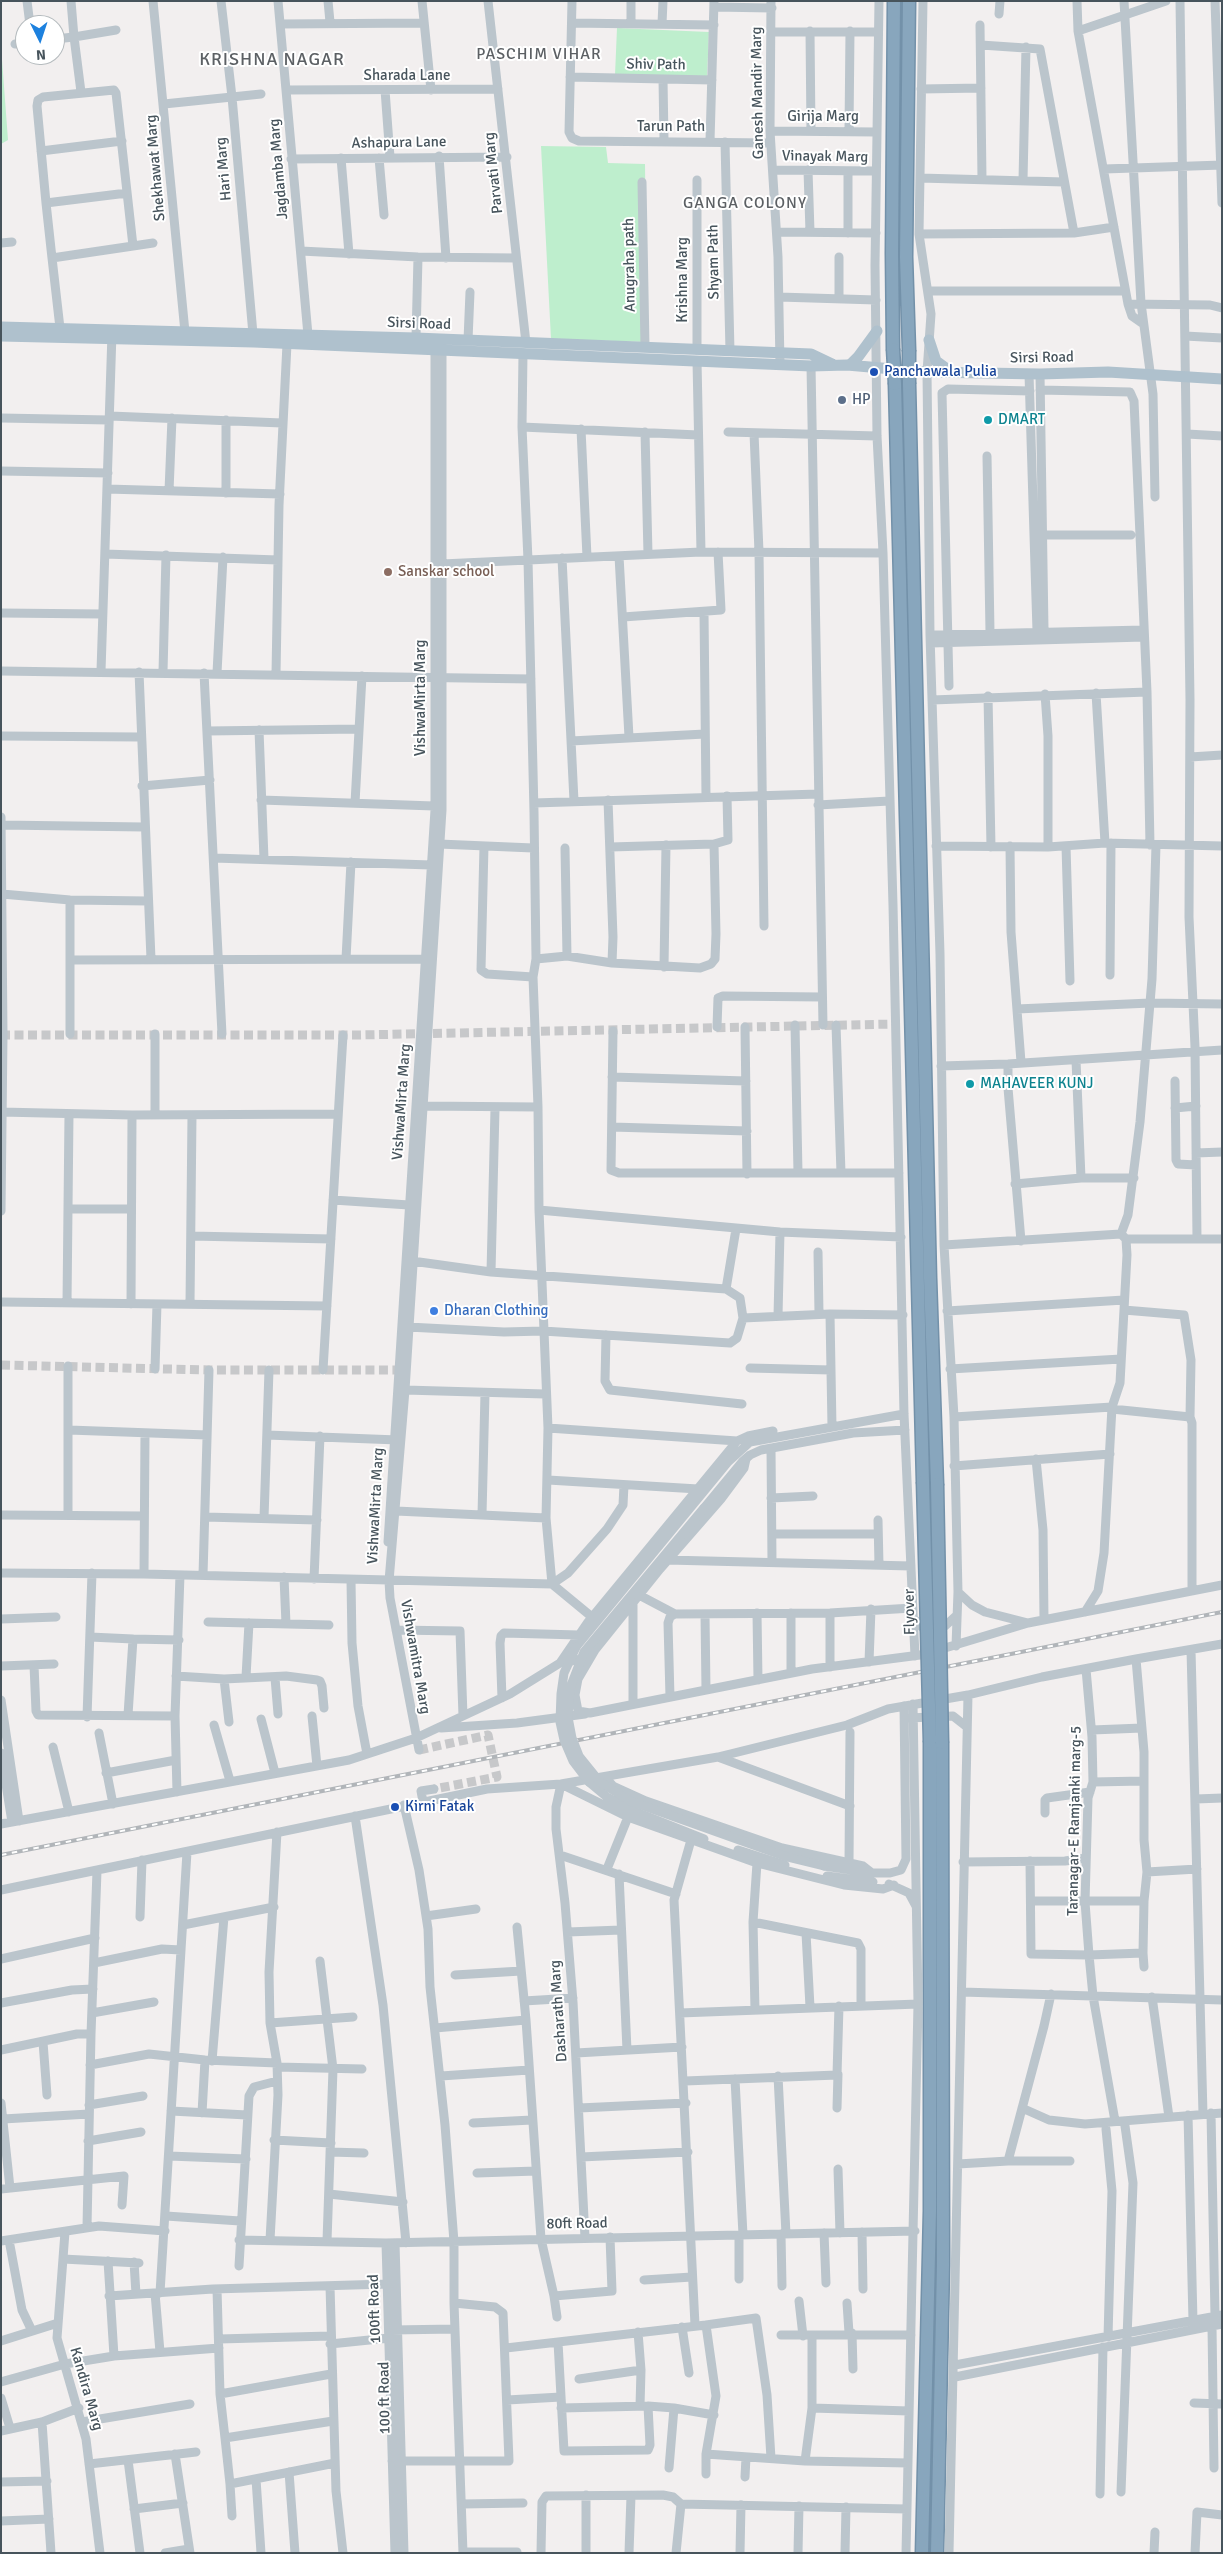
<!DOCTYPE html>
<html>
<head>
<meta charset="utf-8">
<style>
  body { margin:0 }
  #map { position:relative; width:1223px; height:2554px; overflow:hidden; background:#f2efef; font-family:Signika,sans-serif }
  canvas { display:block }
  .frame { position:absolute; inset:0; border:2px solid #47545c; pointer-events:none }
  .north { position:absolute; left:15px; top:15px; width:50px; height:50px; box-sizing:border-box; background:#fff; border:1px solid #b5bbbe; border-radius:50%; rotate:176deg; font-size:14px; font-weight:700; line-height:20px; text-align:center; color:#47545c }
  .north::after { content:''; display:block; margin:auto; width:18px; height:22px; background:#1d81de; clip-path:polygon(50% 0,100% 100%,50% 72%,0 100%) }
</style>
</head>
<body>
<div id="map">
<canvas width="1223" height="2554"></canvas>
<div class="frame"></div>
<div class="north">N</div>
</div>
<script>
const ctx = document.querySelector('canvas').getContext('2d');
ctx.lineJoin = 'round';
function fillPath(path, color) {
  ctx.fillStyle = color;
  ctx.fill(path, 'evenodd');
}
function toPath(rows) {
  const path = new Path2D();
  for (const r of rows) {
    path.moveTo(r[0], r[1]);
    for (let i = 2; i < r.length; i += 2) path.lineTo(r[i], r[i + 1]);
  }
  return path;
}
function trace(path, color, width, dash) {
  ctx.strokeStyle = color;
  ctx.lineWidth = width;
  ctx.lineCap = dash ? 'butt' : 'round';
  ctx.setLineDash(dash || []);
  ctx.stroke(path);
}
function drawText(font, color, halo, rows, align = 'center') {
  ctx.font = font + ' Signika,sans-serif';
  ctx.lineWidth = 4;
  ctx.setLineDash([]);
  ctx.textBaseline = 'middle';
  ctx.strokeStyle = halo;
  ctx.fillStyle = color;
  for (const [text, x, y, turn = 0] of rows) {
    ctx.save();
    ctx.translate(x, y);
    ctx.rotate((+turn || 0) * Math.PI / 180);
    ctx.textAlign = isNaN(turn) ? turn : align;
    if (halo) ctx.strokeText(text, 0, 0);
    ctx.fillText(text, 0, 0);
    ctx.restore();
  }
}
fillPath(toPath([
  [617,28,709,32,707,77,615,75],
  [1,46,8,140,1,144],
  [541,146,606,147,608,163,645,164,647,342,551,339]
]), '#beeecd');
trace(toPath([
  [1,1035,358,1035,896,1024],
  [1,1365,209,1370,405,1370],
  [419,1750,488,1735,497,1777,434,1789]
]), '#c7c8ca', 9, [9, 4.5]);
const highway = toPath([
  [893,349,892,253,894,1],
  [909,350,906,257,909,1],
  [895,384,923,1482],
  [909,384,930,1278,937,1484],
  [922,2553,930,2211,930,1742],
  [937,2553,943,2265,942,1743]
]);
trace(highway, '#7391a9', 15);
trace(toPath([
  [27,1,30,25],
  [153,1,185,332],
  [221,1,232,97,253,334],
  [278,1,308,335],
  [328,1,330,22],
  [422,1,431,90],
  [488,1,526,343],
  [572,1,569,132,572,138,579,141,770,143],
  [771,1,770,131,778,257,780,364],
  [879,1,875,265,877,436,883,553,893,905,904,1414,915,1656],
  [923,1,919,234,931,314,927,372,930,635,940,954,944,1245,954,1417,958,1592,956,1646],
  [1077,1,1078,31,1128,304,1132,316,1142,323],
  [1124,1,1141,303,1153,394,1155,497],
  [1180,1,1190,699,1189,917,1195,1047,1197,1239],
  [1215,1,1222,203],
  [714,7,772,8],
  [999,14,1000,1],
  [631,22,631,1],
  [572,23,714,25],
  [280,24,424,23],
  [662,24,663,1],
  [980,25,982,179],
  [810,31,811,131],
  [1078,31,1166,1],
  [772,32,878,32],
  [55,39,74,37,71,1],
  [15,44,25,43],
  [981,45,1040,49,1074,233],
  [570,77,712,80],
  [663,79,664,140],
  [921,89,981,88],
  [286,90,498,89],
  [385,90,390,157],
  [81,92,74,37,116,30],
  [164,104,261,94],
  [770,131,876,132],
  [849,131,850,31],
  [710,141,714,1],
  [725,142,730,351],
  [41,151,122,141],
  [439,156,446,258],
  [341,158,349,254],
  [379,158,384,215],
  [291,159,507,157],
  [1104,169,1222,165],
  [773,170,876,171],
  [808,170,810,232],
  [920,178,1064,182],
  [1023,180,1026,47],
  [642,182,645,347],
  [46,203,127,193],
  [777,232,876,233],
  [848,233,848,171],
  [919,234,1074,233,1114,227],
  [1,243,12,242],
  [133,246,153,243],
  [301,251,418,257,516,258],
  [52,258,133,246,116,93,114,90,43,97,38,100,37,106,46,203,52,258,60,328],
  [928,291,1125,291],
  [779,297,876,300],
  [839,299,839,257],
  [1128,304,1210,305,1222,308],
  [1185,336,1222,338],
  [416,338,418,257],
  [468,340,470,292],
  [697,350,697,180],
  [523,353,522,427,528,560,534,812,536,959,533,977,538,1107,539,1210,548,1428],
  [697,361,701,552],
  [811,366,823,1025],
  [1029,374,1037,631],
  [1040,374,1044,630],
  [1040,390,1130,392,1134,401,1147,692,1150,845],
  [110,416,282,423],
  [1,418,109,420],
  [522,427,698,435],
  [581,429,587,557],
  [645,432,648,554],
  [728,432,877,436],
  [754,433,759,552,764,926],
  [1187,434,1222,436],
  [987,456,990,632],
  [1,471,108,473],
  [107,489,280,494],
  [169,491,172,418],
  [226,493,226,420],
  [1042,535,1131,535],
  [105,554,278,560],
  [619,556,629,737],
  [562,558,574,801],
  [442,564,701,552,883,553],
  [704,612,706,797],
  [1,613,102,614],
  [623,617,721,610,718,552],
  [930,635,1144,630],
  [931,643,1144,637],
  [1,671,531,679],
  [101,671,112,333],
  [139,672,151,959],
  [163,672,166,555],
  [204,673,222,1034],
  [217,673,223,557],
  [276,674,279,505,287,344],
  [949,686,942,393,948,389,1030,391],
  [1096,693,1105,843],
  [1045,694,1048,736,1048,847],
  [988,696,991,847],
  [932,700,1147,692],
  [259,730,264,859],
  [207,731,359,729],
  [1,736,140,737],
  [571,741,705,734],
  [1190,757,1222,755],
  [142,786,210,780],
  [261,800,434,806],
  [608,800,613,937,612,963],
  [355,803,362,676],
  [534,803,818,794],
  [818,805,889,801],
  [1,817,3,1035,1,1211],
  [1,825,144,827],
  [439,844,533,848],
  [484,846,481,970,487,974,533,977],
  [936,846,1048,847,1105,843,1222,846],
  [1010,846,1011,932,1021,1062],
  [1066,846,1070,981],
  [610,847,714,844,728,840,727,796],
  [565,848,567,956],
  [214,858,431,865],
  [2,894,70,900,148,901],
  [346,959,351,862],
  [536,959,567,956,612,963,700,968,711,964,715,959,716,934,714,844],
  [70,960,425,959],
  [664,967,666,845],
  [1110,975,1111,843],
  [1017,1009,1150,1003,1222,1004],
  [795,1025,798,1173],
  [836,1025,841,1173],
  [717,1027,718,998,723,996,822,997],
  [745,1027,747,1174],
  [613,1031,611,1170,619,1173,899,1173],
  [70,1034,70,900],
  [1076,1060,1081,1178],
  [1008,1064,1008,1088,1021,1241],
  [941,1066,1008,1064,1222,1050],
  [612,1077,746,1081],
  [1175,1081,1176,1160,1178,1164,1196,1165],
  [422,1106,538,1107],
  [1175,1108,1196,1106],
  [1,1112,132,1115,338,1114],
  [155,1115,155,1034],
  [612,1127,747,1131],
  [1196,1153,1222,1152],
  [1015,1184,1081,1178,1134,1178],
  [333,1200,409,1205],
  [68,1209,131,1209],
  [539,1210,780,1232,901,1237],
  [191,1236,331,1239],
  [1126,1239,1222,1239],
  [944,1245,1121,1234],
  [818,1252,819,1314],
  [412,1261,491,1272,726,1289,736,1229],
  [491,1272,495,1109],
  [1,1302,327,1306],
  [67,1303,69,1114],
  [131,1304,132,1115],
  [190,1304,192,1115],
  [1124,1310,1184,1315,1191,1360,1190,1417],
  [947,1311,1124,1300],
  [830,1314,832,1427],
  [778,1316,780,1232],
  [743,1318,830,1314,903,1315],
  [408,1327,504,1332,543,1331,730,1343,737,1338,743,1318,740,1298,726,1289],
  [606,1335,605,1381,610,1390,742,1404],
  [750,1368,831,1370],
  [155,1369,157,1304],
  [950,1369,1121,1359],
  [323,1370,343,1035],
  [405,1390,545,1394],
  [1112,1409,1190,1417,1192,1423,1192,1591],
  [954,1417,1112,1407],
  [69,1430,207,1435],
  [267,1435,398,1440],
  [771,1448,772,1562],
  [746,1459,744,1468,721,1499,660,1569,595,1650,578,1679,575,1695,578,1711,590,1713,812,1669,920,1655],
  [1036,1459,1043,1530,1044,1620],
  [954,1466,1110,1454],
  [548,1480,698,1489],
  [771,1498,813,1496],
  [704,1508,742,1462,750,1455,761,1450,853,1433,905,1430],
  [396,1511,546,1518],
  [1,1515,144,1516],
  [68,1515,68,1366],
  [482,1515,485,1393],
  [205,1517,317,1520],
  [264,1518,269,1370],
  [878,1520,879,1565],
  [772,1534,878,1534],
  [388,1542,435,810,435,344],
  [667,1560,911,1566],
  [1,1573,144,1574,552,1584,546,1518,548,1428,737,1441],
  [144,1574,145,1433],
  [203,1575,209,1370],
  [284,1577,286,1624],
  [314,1579,320,1436],
  [351,1580,352,1643,358,1706,367,1754],
  [958,1592,972,1605,985,1612,1028,1623],
  [639,1595,675,1614],
  [633,1601,633,1704],
  [1085,1612,1098,1591,1104,1553,1112,1407,1120,1383,1127,1255,1126,1239,1121,1234,1128,1215,1140,1122,1152,979,1156,845],
  [757,1613,758,1680],
  [705,1614,706,1690],
  [592,1617,552,1584,568,1573,607,1529,623,1505,624,1485],
  [912,1617,922,1627,930,1628,945,1626,957,1615],
  [1,1619,56,1617],
  [208,1622,329,1625],
  [396,1630,460,1631,463,1716],
  [90,1637,133,1639],
  [576,1647,728,1462,750,1442,904,1414],
  [1191,1650,1203,2114],
  [935,1651,1028,1623,1222,1585],
  [869,1662,871,1609],
  [560,1663,588,1622,737,1441,748,1436,773,1431],
  [34,1665,36,1711,38,1715,175,1716],
  [1,1666,54,1664],
  [830,1667,830,1613],
  [1086,1669,1092,1737,1093,1782,1088,1798,1085,1902,1089,1955,1093,1996,1115,2121],
  [791,1673,791,1613],
  [176,1676,224,1679,286,1676,317,1680,320,1681,322,1686,324,1708],
  [246,1677,249,1623],
  [275,1678,278,1714],
  [224,1679,229,1722],
  [670,1697,668,1623,670,1617,675,1614,830,1613,912,1608],
  [502,1698,500,1643,501,1636,504,1633,579,1635],
  [1,1700,19,1821],
  [128,1715,133,1639,179,1640],
  [312,1716,317,1766],
  [87,1717,92,1573],
  [909,1718,953,1716,967,1727],
  [261,1719,275,1773],
  [214,1725,230,1781],
  [441,1728,517,1723,585,1714],
  [1092,1730,1142,1728],
  [99,1733,113,1804],
  [53,1747,69,1812],
  [419,1750,390,1598,389,1581,405,1390,442,810,442,345],
  [1,1753,12,1822],
  [718,1757,850,1806],
  [106,1773,176,1760],
  [605,1777,613,1786,646,1801,782,1848,863,1866,872,1873],
  [589,1782,607,1797,636,1812,704,1839],
  [1093,1782,1143,1781],
  [177,1792,175,1716,180,1575],
  [1196,1799,1222,1798],
  [423,1802,421,1791,434,1789],
  [404,1805,419,1870,428,1929,430,1987,445,2125,454,2242,454,2303,463,2553],
  [1045,1813,1045,1800,1047,1798,1090,1792],
  [355,1816,383,2005,406,2243],
  [1,1824,349,1760,416,1738,510,1694,560,1663,587,1658],
  [691,1840,674,1900,695,2325],
  [738,1850,785,1865],
  [560,1855,676,1894],
  [1030,1861,1031,1954,1089,1955,1143,1953,1144,1901,1147,1872,1144,1840,1144,1752,1136,1659],
  [963,1862,1065,1861,1086,1858],
  [849,1863,850,1732],
  [824,1866,872,1873,890,1873,901,1870,906,1859,904,1706],
  [607,1869,628,1817],
  [1147,1872,1197,1869],
  [619,1874,627,2050],
  [827,1876,873,1882],
  [889,1884,909,1893,916,1906],
  [1,1890,487,1789,561,1784,718,1757,847,1725,888,1709,968,1695,1042,1677,1136,1659,1222,1644],
  [1031,1901,1144,1901],
  [426,1916,476,1909],
  [140,1917,142,1860],
  [753,1922,858,1943,861,1949,861,2006],
  [183,1925,274,1907],
  [517,1927,526,2020,541,2239,554,2296,612,2291,610,2237],
  [568,1932,621,1930],
  [806,1933,810,2007],
  [1143,1953,1144,1967],
  [1,1959,95,1938],
  [320,1961,333,2069,327,2241],
  [94,1963,162,1949,181,1950],
  [455,1975,521,1971],
  [962,1992,1222,2000],
  [1152,1997,1169,2117],
  [524,2001,573,1998],
  [1,2003,72,1990,93,1989],
  [755,2010,753,1922,757,1863],
  [92,2013,154,2002],
  [680,2013,918,2004],
  [270,2023,353,2017],
  [435,2028,526,2020],
  [43,2042,47,2095],
  [1,2050,77,2034,91,2034],
  [576,2053,682,2047],
  [212,2061,224,1917],
  [90,2065,149,2054,205,2060,277,2063],
  [277,2067,362,2069],
  [441,2076,529,2070],
  [778,2076,786,2234],
  [735,2079,743,2235],
  [685,2081,837,2075,839,2006],
  [1,2103,10,2188],
  [89,2105,143,2096],
  [579,2108,686,2103],
  [837,2108,838,2074],
  [1022,2108,1049,2120,1085,2124,1222,2113],
  [171,2111,247,2115],
  [202,2113,205,2060],
  [1211,2113,1215,2316],
  [1188,2115,1193,2321],
  [3,2119,89,2114],
  [473,2123,532,2120],
  [1106,2129,1112,2191,1108,2337],
  [274,2140,331,2143],
  [88,2141,141,2132],
  [330,2152,364,2153],
  [169,2156,246,2159],
  [581,2157,688,2152],
  [1008,2161,1044,2026,1051,1994],
  [958,2164,1008,2161,1070,2161],
  [838,2169,840,2233],
  [477,2173,536,2171],
  [1,2189,124,2176,122,2205],
  [329,2194,403,2202],
  [166,2216,240,2221],
  [87,2227,91,2034,97,1871],
  [65,2232,57,2338,86,2439,100,2553],
  [862,2232,863,2289],
  [824,2233,826,2283],
  [781,2234,782,2286],
  [739,2235,739,2279],
  [585,2238,573,2002,565,1903,556,1829,556,1807,561,1784,628,1817,757,1863,844,1885,883,1889,894,1885],
  [9,2240,22,2310,32,2331],
  [239,2240,386,2243,915,2231],
  [270,2240,278,2095,277,2063,270,2023,269,1972,277,1832],
  [1,2241,99,2226,165,2231],
  [386,2243,395,2553],
  [395,2243,404,2553],
  [63,2259,139,2263],
  [108,2261,114,2356],
  [134,2262,136,2294],
  [239,2266,249,2096,254,2087,277,2081],
  [644,2280,692,2277],
  [330,2286,336,2491,343,2553],
  [217,2289,220,2394,225,2438],
  [155,2293,160,2352],
  [160,2293,187,1852],
  [109,2296,213,2289,388,2284],
  [554,2296,557,2317],
  [799,2301,803,2336],
  [847,2303,849,2333],
  [706,2325,716,2396,706,2454,805,2461,908,2463],
  [1212,2326,1214,2468],
  [682,2327,689,2373],
  [392,2330,455,2329],
  [638,2332,641,2370,640,2406],
  [852,2333,853,2369],
  [781,2335,911,2335],
  [219,2339,330,2336],
  [1,2341,58,2323],
  [558,2342,564,2451,648,2450,650,2445,648,2406],
  [330,2344,389,2338],
  [506,2348,706,2325,756,2318,767,2395,771,2458],
  [955,2365,1222,2315],
  [955,2377,1222,2324],
  [579,2379,641,2370],
  [1,2382,65,2364,114,2356,219,2348],
  [220,2394,331,2374],
  [1,2398,10,2428],
  [507,2400,561,2397],
  [1194,2403,1222,2404],
  [561,2408,648,2406,674,2408,714,2415],
  [812,2408,909,2411],
  [333,2421,225,2438,230,2484,335,2463],
  [42,2422,51,2553],
  [82,2422,190,2404],
  [1,2431,42,2422,79,2408],
  [175,2454,190,2553],
  [706,2454,706,2474],
  [128,2460,140,2553],
  [392,2461,509,2461,503,2313,495,2307,454,2303],
  [805,2461,812,2408,812,2335],
  [89,2464,196,2452],
  [669,2468,674,2408],
  [289,2472,295,2553],
  [745,2477,746,2457],
  [256,2479,261,2553],
  [1,2482,47,2481],
  [230,2484,232,2516],
  [1121,2492,1133,2183,1125,2126],
  [1100,2494,1103,2347],
  [586,2495,586,2553],
  [462,2504,523,2503],
  [134,2509,183,2503],
  [1,2521,49,2519],
  [463,2552,517,2552],
  [165,2553,189,2549],
  [541,2553,542,2502,546,2496,663,2495,673,2497,681,2504,907,2509],
  [629,2553,631,2496],
  [676,2553,681,2504],
  [740,2553,741,2505],
  [798,2553,799,2506],
  [845,2553,846,2507],
  [906,2553,918,2004,913,1704],
  [949,2553,968,1695],
  [1154,2553,1155,2532],
  [1195,2553,1197,2512,1222,2515]
]), '#bbc5cc', 9);
trace(toPath([
  [1,327,416,338,811,354,832,364],
  [1,336,254,342,811,366,847,365,927,372,1040,374,1108,372,1222,379],
  [929,340,936,361,951,372],
  [850,365,858,357,877,331]
]), '#afc1cd', 11);
trace(highway, '#88a6bd', 12);
const rail = toPath([
  [1,1855,1222,1612]
]);
trace(rail, '#b1b5b9', 4);
trace(rail, '#fff', 2, [5.5]);
const highwayBridge = toPath([
  [893,349,895,384],
  [909,350,909,384],
  [923,1482,930,1742],
  [937,1484,942,1743]
]);
trace(highwayBridge, '#7391a9', 15, []);
trace(toPath([
  [704,1508,584,1652,570,1688,568,1717,572,1738,579,1756,600,1782,630,1801,787,1857,824,1866],
  [576,1647,564,1673,561,1694,560,1722,564,1740,573,1761,589,1782]
]), '#bbc5cc', 9);
trace(highwayBridge, '#88a6bd', 12);
for (const [x, y, r, color] of [
  [874,372,5,"#1a4fb4"],
  [842,400,5,"#5c6f8a"],
  [988,420,5,"#0f9aa8"],
  [388,572,5,"#8d6e63"],
  [970,1084,5,"#0f9aa8"],
  [434,1311,5,"#3f7fe0"],
  [395,1807,5,"#1a4fb4"]
]) {
  const dot = new Path2D();
  dot.arc(x, y, r, 0, 2 * Math.PI);
  ctx.fillStyle = color;
  ctx.fill(dot);
  trace(dot, '#fff', 2);
}
drawText('15px', '#47545c', '#fff', [
  ["Shiv Path",656,65,1],
  ["Sharada Lane",407,76],
  ["Ganesh Mandir Marg",758,93,-91],
  ["Girija Marg",823,117],
  ["Tarun Path",671,127],
  ["Ashapura Lane",399,143,-1],
  ["Vinayak Marg",825,157,1],
  ["Shekhawat Marg",156,168,-95],
  ["Hari Marg",224,169,-95],
  ["Jagdamba Marg",279,169,-95],
  ["Parvati Marg",494,173,-96],
  ["Shyam Path",714,262,-91],
  ["Anugraha path",630,265,-91],
  ["Krishna Marg",683,280,-90],
  ["Sirsi Road",419,324,2],
  ["Sirsi Road",1042,358,-1],
  ["VishwaMirta Marg",421,698,-90],
  ["VishwaMirta Marg",402,1102,-86],
  ["VishwaMirta Marg",376,1506,-87],
  ["Flyover",910,1612,-91],
  ["Vishwamitra Marg",415,1657,80],
  ["Taranagar-E Ramjanki marg-5",1075,1821,-89],
  ["Dasharath Marg",559,2011,-94],
  ["80ft Road",577,2224,-1],
  ["100ft Road",375,2309,-92],
  ["Kandira Marg",86,2389,74],
  ["100 ft Road",385,2398,-91]
]);
drawText('15px', '#164399', '#fff', [
  ["Panchawala Pulia",884,372],
  ["Kirni Fatak",405,1807]
], 'left');
drawText('15px', '#4e5e75', '#fff', [
  ["HP",852,400]
], 'left');
drawText('15px', '#0d838f', '#fff', [
  ["DMART",998,420],
  ["MAHAVEER KUNJ",980,1084]
], 'left');
drawText('15px', '#785e54', '#fff', [
  ["Sanskar school",398,572]
], 'left');
drawText('15px', '#366cbe', '#fff', [
  ["Dharan Clothing",444,1311]
], 'left');
ctx.letterSpacing = '1px';
drawText('16px', '#5c6064', '#fff', [
  ["PASCHIM VIHAR",539,55],
  ["GANGA COLONY",745,204]
]);
ctx.letterSpacing = '0px';
ctx.letterSpacing = '1px';
drawText('18px', '#5c6064', '#fff', [
  ["KRISHNA NAGAR",272,60]
]);
ctx.letterSpacing = '0px';
</script>
</body>
</html>
